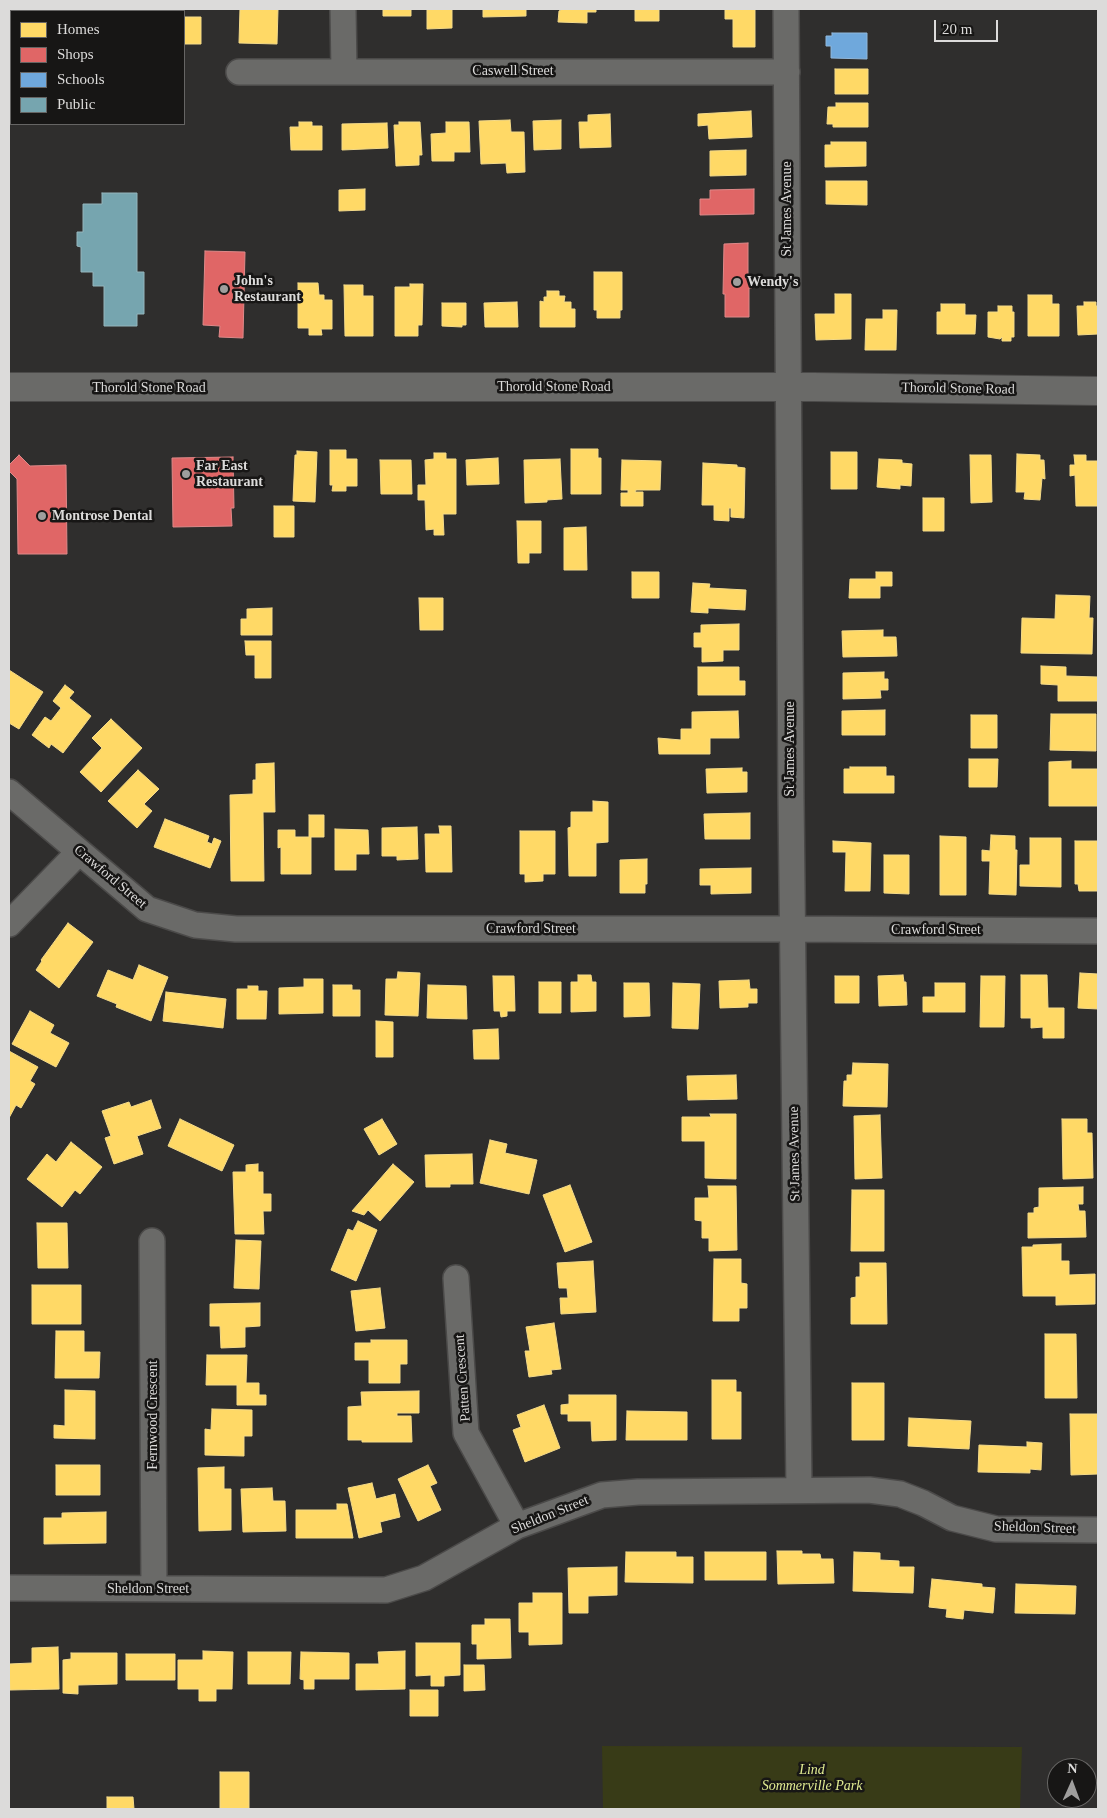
<!DOCTYPE html>
<html>
<head>
<meta charset="utf-8">
<style>
  body { margin:0 }
  #map { position:relative; width:1107px; height:1818px; overflow:hidden; background:#2f2e2d; font-family:Georgia,serif }
  canvas { display:block }
  .frame { position:absolute; inset:0; border:10px solid #dcdbda; pointer-events:none }
  .legend { position:absolute; left:10px; top:10px; width:175px; height:115px; box-sizing:border-box; background:#171615; border:1px solid #666564; margin:0; padding:6px 9px; list-style:none; font-size:15px; color:#dcdbda }
  .legend li { display:flex; align-items:center; gap:10px; height:25px }
  .legend b { width:25px; border:1px solid #666564 }
  .north { position:absolute; left:1047px; top:1758px; width:50px; height:50px; box-sizing:border-box; background:#171615; border:1px solid #666564; border-radius:50%; rotate:2deg; font-size:14px; font-weight:700; line-height:20px; text-align:center; color:#dcdbda }
  .north::after { content:''; display:block; margin:auto; width:18px; height:22px; background:#9f9e9d; clip-path:polygon(50% 0,100% 100%,50% 72%,0 100%) }
  .scale { position:absolute; left:934px; top:20px; width:64px; height:22px; box-sizing:border-box; border:2px solid #dcdbda; border-top:0; padding-left:6px; font-size:15px; line-height:18px; white-space:nowrap; color:#dcdbda; -webkit-text-stroke:4px #171615; paint-order:stroke }
</style>
</head>
<body>
<div id="map">
<canvas width="1107" height="1818"></canvas>
<div class="frame"></div>
<ul class="legend">
<li><b style="height:14px;background:#ffd966"></b>Homes</li>
<li><b style="height:14px;background:#e06666"></b>Shops</li>
<li><b style="height:14px;background:#6fa8dc"></b>Schools</li>
<li><b style="height:14px;background:#76a5af"></b>Public</li>
</ul>
<div class="north">N</div>
<div class="scale">20 m</div>
</div>
<script>
const ctx = document.querySelector('canvas').getContext('2d');
ctx.lineJoin = 'round';
function fillPath(path, color) {
  ctx.fillStyle = color;
  ctx.fill(path, 'evenodd');
}
function toPath(rows) {
  const path = new Path2D();
  for (const r of rows) {
    path.moveTo(r[0], r[1]);
    for (let i = 2; i < r.length; i += 2) path.lineTo(r[i], r[i + 1]);
  }
  return path;
}
function trace(path, color, width, dash) {
  ctx.strokeStyle = color;
  ctx.lineWidth = width;
  ctx.lineCap = dash ? 'butt' : 'round';
  ctx.setLineDash(dash || []);
  ctx.stroke(path);
}
function drawText(font, color, halo, rows, align = 'center') {
  ctx.font = font + ' Georgia,serif';
  ctx.lineWidth = 5;
  ctx.setLineDash([]);
  ctx.textBaseline = 'middle';
  ctx.strokeStyle = halo;
  ctx.fillStyle = color;
  for (const [text, x, y, turn = 0] of rows) {
    ctx.save();
    ctx.translate(x, y);
    ctx.rotate((+turn || 0) * Math.PI / 180);
    ctx.textAlign = isNaN(turn) ? turn : align;
    if (halo) ctx.strokeText(text, 0, 0);
    ctx.fillText(text, 0, 0);
    ctx.restore();
  }
}
fillPath(toPath([
  [602,1746,1022,1747,1020,1809,603,1809]
]), '#383b17');
const homes = toPath([
  [240,9,278,9,277,44,239,43,240,9],
  [383,9,411,9,411,16,383,16,383,9],
  [427,9,452,9,452,28,427,29,427,9],
  [483,9,526,9,526,16,483,17,483,9],
  [561,9,596,9,596,12,587,12,587,23,558,22,559,11,561,10,561,9],
  [635,9,659,9,659,21,635,21,635,9],
  [725,9,755,9,755,47,733,47,733,19,725,19,725,9],
  [184,17,201,17,201,44,184,44,184,17],
  [835,69,868,69,868,94,835,94,835,69],
  [836,103,868,103,868,127,833,127,833,124,827,124,828,107,836,107,836,103],
  [751,111,752,137,709,139,708,125,698,126,698,114,751,111],
  [610,114,611,147,580,148,579,122,588,122,588,115,610,114],
  [510,120,511,132,524,132,525,172,507,173,506,163,481,164,479,121,510,120],
  [561,120,561,149,534,150,533,121,561,120],
  [299,122,312,122,312,126,322,126,322,150,291,150,290,127,299,127,299,122],
  [399,122,420,122,422,155,419,155,419,165,396,166,394,125,399,125,399,122],
  [446,122,469,122,470,152,454,152,454,161,432,161,431,134,446,133,446,122],
  [387,123,388,148,342,150,342,124,387,123],
  [831,142,866,142,866,166,825,167,825,145,831,145,831,142],
  [746,150,746,175,710,176,710,151,746,150],
  [826,181,867,181,867,205,826,204,826,181],
  [365,189,365,210,339,211,339,190,365,189],
  [594,272,622,272,622,310,620,310,620,318,597,318,597,310,594,310,594,272],
  [298,283,318,283,319,295,324,295,324,300,332,300,332,329,321,329,322,335,309,335,309,328,298,328,298,283],
  [410,284,423,284,422,325,418,325,418,336,395,336,395,287,410,287,410,284],
  [344,285,363,285,363,296,373,296,373,336,345,336,344,285],
  [547,291,559,291,559,296,565,296,564,302,571,302,571,309,575,309,575,327,540,327,540,301,544,302,544,297,547,297,547,291],
  [835,294,851,294,851,339,816,340,815,314,835,314,835,294],
  [1028,295,1052,295,1052,304,1059,304,1059,336,1028,336,1028,295],
  [517,302,518,327,485,327,484,303,517,302],
  [1084,302,1096,302,1096,306,1098,306,1098,334,1078,335,1077,306,1084,306,1084,302],
  [442,303,466,303,466,325,462,325,462,327,442,326,442,303],
  [941,304,965,304,965,315,976,315,975,334,937,334,937,312,941,312,941,304],
  [998,306,1012,306,1012,312,1014,312,1014,337,1011,337,1011,341,1002,341,1002,337,1000,339,988,337,988,312,998,312,998,306],
  [883,310,897,310,896,350,865,350,866,319,883,319,883,310],
  [571,449,598,449,598,458,601,458,601,494,571,494,571,449],
  [330,450,346,450,346,459,357,459,357,486,346,486,346,491,332,491,333,485,330,485,330,450],
  [297,451,317,452,315,502,293,501,295,455,297,455,297,451],
  [831,452,857,452,857,489,831,489,831,452],
  [434,453,446,453,446,459,456,459,456,514,443,514,444,535,434,535,434,529,426,530,425,500,418,500,418,485,426,485,425,460,434,459,434,453],
  [1017,454,1040,455,1040,460,1044,460,1045,479,1042,478,1040,500,1024,499,1025,492,1016,492,1017,454],
  [970,455,991,455,992,502,971,503,970,455],
  [1074,455,1086,455,1086,461,1098,461,1098,506,1076,506,1075,475,1070,476,1070,465,1075,465,1074,455],
  [498,458,499,484,467,485,466,460,498,458],
  [560,459,562,499,547,500,547,502,525,503,524,460,560,459],
  [879,459,902,460,902,463,912,464,911,486,900,485,900,489,877,487,879,459],
  [380,460,411,460,412,494,381,494,380,460],
  [622,460,661,461,660,490,636,490,635,492,643,492,643,506,621,506,621,493,628,493,628,490,621,490,622,460],
  [703,463,737,465,737,467,745,468,744,518,731,517,731,508,729,508,729,521,714,520,714,505,702,505,703,463],
  [923,498,944,498,944,531,923,531,923,498],
  [274,506,294,506,294,537,274,537,274,506],
  [517,521,541,521,541,553,529,553,529,563,518,563,517,521],
  [586,527,587,570,564,570,564,528,586,527],
  [632,572,659,572,659,598,632,598,632,572],
  [876,572,892,572,892,586,880,586,880,598,849,598,850,579,876,579,876,572],
  [693,583,710,584,709,588,746,590,745,610,708,608,708,613,691,612,693,583],
  [1056,595,1090,596,1089,618,1093,618,1092,654,1021,653,1022,618,1055,619,1056,595],
  [419,598,443,598,443,630,420,630,419,598],
  [272,608,272,635,241,635,241,619,247,619,247,609,272,608],
  [739,624,739,650,723,650,723,661,702,662,702,647,694,647,694,633,701,633,701,625,739,624],
  [883,630,883,637,896,637,897,656,843,657,842,631,883,630],
  [245,641,271,641,271,678,255,678,255,655,246,655,245,641],
  [1041,666,1066,667,1066,676,1098,677,1098,701,1058,701,1058,685,1041,684,1041,666],
  [698,667,739,667,739,681,745,681,745,695,698,695,698,667],
  [9,670,43,692,19,729,9,723,9,670],
  [884,672,884,679,888,679,888,690,880,690,881,698,843,699,843,673,884,672],
  [65,685,74,692,69,698,91,716,63,753,51,744,49,748,32,735,45,717,51,721,61,708,53,701,65,685],
  [885,710,885,735,842,735,842,711,885,710],
  [738,711,739,738,710,738,710,754,659,754,658,738,681,740,681,729,692,729,692,712,738,711],
  [1051,714,1096,714,1096,751,1050,750,1051,714],
  [971,715,997,715,997,748,971,748,971,715],
  [111,719,142,748,101,792,80,772,102,748,92,738,111,719],
  [969,759,998,759,997,787,969,787,969,759],
  [1071,761,1071,769,1098,769,1098,806,1049,806,1049,762,1071,761],
  [274,763,275,812,263,812,264,881,231,881,230,795,253,794,253,780,256,780,256,764,274,763],
  [850,767,886,767,886,776,894,776,894,793,844,793,844,769,850,769,850,767],
  [742,768,742,772,747,772,747,792,707,793,706,769,742,768],
  [138,770,159,789,144,804,152,811,137,828,108,801,138,770],
  [593,801,608,802,608,842,596,843,596,876,569,876,568,828,571,827,571,812,593,812,593,801],
  [750,813,750,839,705,839,704,814,750,813],
  [309,815,324,815,324,837,311,837,311,874,281,874,281,847,278,848,278,830,295,830,295,837,309,837,309,815],
  [165,819,209,836,207,842,212,844,214,838,221,841,210,868,154,847,165,819],
  [439,826,451,826,452,872,426,872,425,834,440,834,439,826],
  [417,827,418,859,397,860,397,856,382,856,382,828,417,827],
  [335,829,368,830,369,854,356,854,356,870,335,870,335,829],
  [520,831,555,831,555,874,543,874,543,881,525,882,525,874,520,874,520,831],
  [991,835,1015,836,1015,850,1017,850,1016,895,989,894,990,861,982,861,982,850,990,851,991,835],
  [940,836,966,837,966,895,940,895,940,836],
  [1030,838,1061,838,1061,887,1020,886,1020,865,1030,865,1030,838],
  [833,841,871,843,870,891,845,891,846,852,833,852,833,841],
  [1075,841,1098,841,1098,891,1079,891,1078,884,1075,884,1075,841],
  [884,855,909,855,909,894,884,893,884,855],
  [647,859,647,884,645,884,645,893,620,893,620,860,647,859],
  [751,868,751,893,711,894,711,885,700,885,700,869,751,868],
  [68,923,93,942,59,988,36,970,42,961,41,960,68,923],
  [139,965,168,977,151,1021,116,1007,117,1004,97,996,108,970,133,980,139,965],
  [398,972,420,973,418,1016,385,1015,386,979,397,979,398,972],
  [1080,973,1098,974,1098,1009,1078,1008,1080,973],
  [578,975,591,975,592,982,596,982,596,1011,571,1012,571,982,578,982,578,975],
  [903,975,904,982,906,982,907,1005,879,1006,878,976,903,975],
  [1021,975,1047,975,1048,1008,1064,1008,1064,1038,1043,1038,1043,1027,1031,1028,1031,1018,1021,1018,1021,975],
  [493,976,514,976,515,1011,507,1011,507,1016,501,1017,500,1011,494,1011,493,976],
  [835,976,859,976,859,1003,835,1003,835,976],
  [981,976,1005,976,1004,1027,980,1027,981,976],
  [304,979,323,979,323,1013,279,1014,279,988,304,987,304,979],
  [749,980,750,989,757,989,757,1003,748,1003,748,1007,720,1008,719,981,749,980],
  [539,982,561,982,561,1013,539,1013,539,982],
  [624,983,649,983,650,1016,624,1017,624,983],
  [673,983,700,984,698,1029,672,1028,673,983],
  [935,983,965,983,965,1012,923,1012,923,997,935,997,935,983],
  [333,985,352,985,352,990,360,990,360,1016,333,1016,333,985],
  [428,985,466,986,467,1019,427,1018,428,985],
  [248,986,258,986,258,991,267,991,266,1019,237,1019,237,989,248,989,248,986],
  [166,992,226,999,223,1028,163,1021,166,992],
  [30,1011,54,1025,50,1033,69,1043,56,1067,12,1044,30,1011],
  [376,1021,393,1022,393,1057,376,1057,376,1021],
  [498,1029,499,1059,474,1059,473,1030,498,1029],
  [9,1051,38,1067,30,1081,35,1084,21,1108,16,1105,9,1118,9,1051],
  [853,1063,888,1064,887,1107,843,1106,844,1081,847,1081,847,1075,852,1075,853,1063],
  [736,1075,737,1099,688,1100,687,1076,736,1075],
  [151,1100,161,1128,137,1136,143,1154,114,1164,105,1138,111,1136,102,1111,129,1102,131,1107,151,1100],
  [710,1114,736,1114,736,1179,705,1178,705,1141,682,1141,682,1117,711,1117,710,1114],
  [880,1115,882,1178,855,1179,854,1116,880,1115],
  [180,1119,234,1145,222,1171,168,1146,180,1119],
  [382,1119,397,1144,379,1155,364,1129,382,1119],
  [1062,1119,1087,1119,1087,1133,1092,1133,1093,1178,1063,1179,1062,1119],
  [490,1140,507,1144,505,1153,537,1160,529,1194,480,1183,490,1140],
  [71,1142,102,1167,80,1194,75,1190,62,1207,27,1179,47,1154,56,1162,71,1142],
  [472,1154,473,1184,450,1184,450,1187,426,1187,425,1155,472,1154],
  [258,1164,258,1172,263,1172,263,1194,271,1194,271,1211,263,1211,264,1234,235,1234,233,1172,246,1172,246,1165,258,1164],
  [393,1164,414,1182,380,1221,368,1210,364,1215,352,1211,393,1164],
  [570,1185,592,1242,565,1252,543,1195,570,1185],
  [708,1186,736,1186,737,1250,709,1251,709,1238,702,1238,702,1221,695,1220,695,1198,709,1198,708,1186],
  [1083,1187,1083,1204,1078,1204,1079,1211,1085,1211,1086,1237,1028,1238,1028,1213,1034,1213,1034,1208,1039,1207,1039,1188,1083,1187],
  [852,1190,884,1190,884,1251,851,1251,852,1190],
  [358,1221,377,1230,356,1281,331,1270,348,1229,353,1231,358,1221],
  [37,1223,67,1223,68,1268,38,1268,37,1223],
  [236,1240,261,1241,259,1289,234,1288,236,1240],
  [1061,1244,1061,1261,1069,1261,1069,1275,1095,1274,1095,1304,1056,1305,1056,1296,1023,1296,1022,1247,1033,1247,1033,1245,1061,1244],
  [714,1259,741,1259,741,1283,747,1284,747,1308,739,1308,739,1321,713,1321,714,1259],
  [593,1261,596,1312,561,1314,560,1298,568,1298,567,1288,559,1288,557,1263,593,1261],
  [860,1263,886,1263,887,1324,851,1324,851,1298,856,1297,856,1277,860,1277,860,1263],
  [32,1285,81,1285,81,1324,32,1324,32,1285],
  [380,1288,385,1328,356,1331,351,1291,380,1288],
  [260,1303,260,1326,245,1327,245,1347,221,1348,220,1326,210,1326,210,1304,260,1303],
  [554,1323,561,1369,551,1370,552,1374,529,1377,525,1351,530,1351,526,1327,554,1323],
  [56,1331,84,1331,84,1352,100,1352,99,1378,55,1378,56,1331],
  [1045,1334,1076,1334,1077,1398,1045,1398,1045,1334],
  [371,1340,407,1340,407,1364,400,1364,400,1383,369,1383,369,1360,355,1360,355,1343,371,1343,371,1340],
  [207,1355,247,1355,246,1383,259,1383,259,1395,266,1395,266,1405,237,1405,237,1385,206,1385,207,1355],
  [712,1380,736,1380,736,1392,741,1392,741,1439,712,1439,712,1380],
  [852,1383,884,1383,884,1440,852,1440,852,1383],
  [65,1390,95,1391,95,1439,54,1438,54,1425,65,1426,65,1390],
  [419,1391,419,1413,397,1413,397,1416,411,1416,412,1442,362,1442,362,1440,348,1440,348,1407,362,1406,361,1392,419,1391],
  [569,1395,616,1395,616,1440,592,1441,591,1421,568,1421,568,1414,561,1414,561,1405,569,1404,569,1395],
  [544,1405,560,1448,525,1462,513,1430,521,1427,517,1415,544,1405],
  [212,1409,252,1410,252,1436,244,1436,244,1456,205,1455,205,1429,211,1430,212,1409],
  [627,1411,687,1412,687,1440,626,1440,627,1411],
  [1070,1414,1098,1414,1098,1474,1071,1475,1070,1414],
  [909,1418,971,1421,969,1449,908,1446,909,1418],
  [1027,1442,1042,1443,1041,1470,1030,1469,1030,1473,978,1472,979,1445,1027,1447,1027,1442],
  [56,1465,100,1465,100,1495,56,1495,56,1465],
  [428,1465,437,1483,430,1486,441,1510,418,1521,398,1479,428,1465],
  [224,1467,224,1489,231,1489,231,1530,199,1531,198,1468,224,1467],
  [372,1483,376,1499,395,1494,400,1517,380,1522,382,1532,359,1538,348,1488,372,1483],
  [272,1488,273,1501,285,1501,286,1531,243,1532,241,1489,272,1488],
  [337,1504,347,1504,353,1538,296,1538,296,1510,337,1510,337,1504],
  [106,1512,106,1543,44,1544,44,1518,62,1518,62,1513,106,1512],
  [777,1551,802,1551,802,1554,820,1554,821,1559,833,1559,834,1583,778,1584,777,1551],
  [626,1552,676,1552,676,1557,693,1557,693,1583,625,1582,626,1552],
  [705,1552,766,1552,766,1580,705,1580,705,1552],
  [854,1552,880,1553,880,1560,899,1561,899,1567,914,1567,913,1593,853,1591,854,1552],
  [617,1567,617,1595,588,1596,588,1613,569,1613,568,1568,617,1567],
  [932,1579,982,1584,982,1587,995,1588,993,1613,964,1610,963,1619,946,1617,947,1609,929,1607,932,1579],
  [1016,1584,1076,1586,1075,1614,1015,1613,1016,1584],
  [533,1593,562,1593,562,1644,529,1645,529,1632,519,1632,519,1603,533,1603,533,1593],
  [485,1619,510,1619,511,1658,477,1659,477,1644,472,1644,472,1625,485,1625,485,1619],
  [416,1643,460,1643,460,1675,444,1676,444,1686,431,1686,431,1675,416,1676,416,1643],
  [58,1647,59,1689,10,1690,9,1664,32,1663,32,1648,58,1647],
  [203,1651,233,1652,232,1689,216,1689,216,1701,199,1701,199,1689,178,1689,178,1660,203,1660,203,1651],
  [405,1651,405,1689,356,1690,356,1664,379,1664,378,1652,405,1651],
  [248,1652,291,1652,290,1684,248,1684,248,1652],
  [301,1652,349,1653,349,1679,314,1679,314,1689,304,1689,304,1680,300,1679,301,1652],
  [71,1653,117,1653,117,1684,78,1685,78,1694,63,1693,63,1660,71,1659,71,1653],
  [126,1654,175,1654,175,1680,126,1680,126,1654],
  [464,1665,484,1665,485,1690,464,1691,464,1665],
  [410,1690,438,1690,438,1716,410,1716,410,1690],
  [220,1772,249,1772,249,1809,220,1809,220,1772],
  [107,1797,133,1797,134,1809,107,1809,107,1797]
]);
fillPath(homes, '#ffd966');
trace(homes, '#f4da89', 1);
const shops = toPath([
  [754,189,754,214,700,215,700,199,710,199,710,190,754,189],
  [748,243,748,276,752,276,752,288,749,288,749,317,725,317,725,294,723,294,724,244,748,243],
  [205,251,245,252,243,338,219,337,220,326,203,325,205,251],
  [19,455,30,466,66,465,67,554,18,554,17,479,9,471,9,465,19,455],
  [233,457,234,508,231,508,232,526,173,527,172,458,233,457]
]);
fillPath(shops, '#e06666');
trace(shops, '#df8989', 1);
const schools = toPath([
  [832,33,867,33,867,59,831,58,831,46,826,46,826,36,832,36,832,33]
]);
fillPath(schools, '#6fa8dc');
trace(schools, '#90b7db', 1);
const public = toPath([
  [102,193,137,193,137,272,144,272,144,314,137,314,137,326,104,326,104,286,93,286,93,272,81,272,81,247,77,246,77,232,83,232,83,204,102,204,102,193]
]);
fillPath(public, '#76a5af');
trace(public, '#95b5bc', 1);
const minor = toPath([
  [343,9,344,71],
  [786,9,791,799,799,1490],
  [239,72,787,72],
  [9,792,147,909,195,925,236,929,792,929,1098,931],
  [9,924,79,852],
  [152,1241,154,1589],
  [456,1278,466,1433,517,1526],
  [9,1588,386,1590,424,1578,517,1526,602,1495,638,1492,869,1490,900,1494,923,1503,952,1518,996,1529,1098,1530]
]);
const secondary = toPath([
  [9,387,813,387,1098,391]
]);
trace(minor, '#4b4a49', 28);
trace(secondary, '#4b4a49', 30);
trace(minor, '#6a6a68', 25);
trace(secondary, '#6a6a68', 28);
for (const [x, y, r, color] of [
  [737,282,5,"#9f9e9d"],
  [224,289,5,"#9f9e9d"],
  [186,474,5,"#9f9e9d"],
  [42,516,5,"#9f9e9d"]
]) {
  const dot = new Path2D();
  dot.arc(x, y, r, 0, 2 * Math.PI);
  ctx.fillStyle = color;
  ctx.fill(dot);
  trace(dot, '#171615', 2);
}
drawText('14px', '#dcdbda', '#171615', [
  ["Caswell Street",513,71],
  ["St James Avenue",787,209,-90],
  ["Thorold Stone Road",554,387],
  ["Thorold Stone Road",149,388],
  ["Thorold Stone Road",958,389,1],
  ["St James Avenue",790,749,-90],
  ["Crawford Street",110,877,40],
  ["Crawford Street",531,929],
  ["Crawford Street",936,930],
  ["St James Avenue",795,1154,-91],
  ["Patten Crescent",463,1378,-94],
  ["Fernwood Crescent",153,1415,-90],
  ["Sheldon Street",550,1515,-22],
  ["Sheldon Street",1035,1528,2],
  ["Sheldon Street",148,1589]
]);
drawText('bold 14px', '#dcdbda', '#171615', [
  ["John's",234,281],
  ["Restaurant",234,297],
  ["Wendy's",747,282],
  ["Far East",196,466],
  ["Restaurant",196,482],
  ["Montrose Dental",52,516]
], 'left');
drawText('italic 14px', '#e1ec92', '#171615', [
  ["Lind",812,1770],
  ["Sommerville Park",812,1786]
]);
</script>
</body>
</html>
